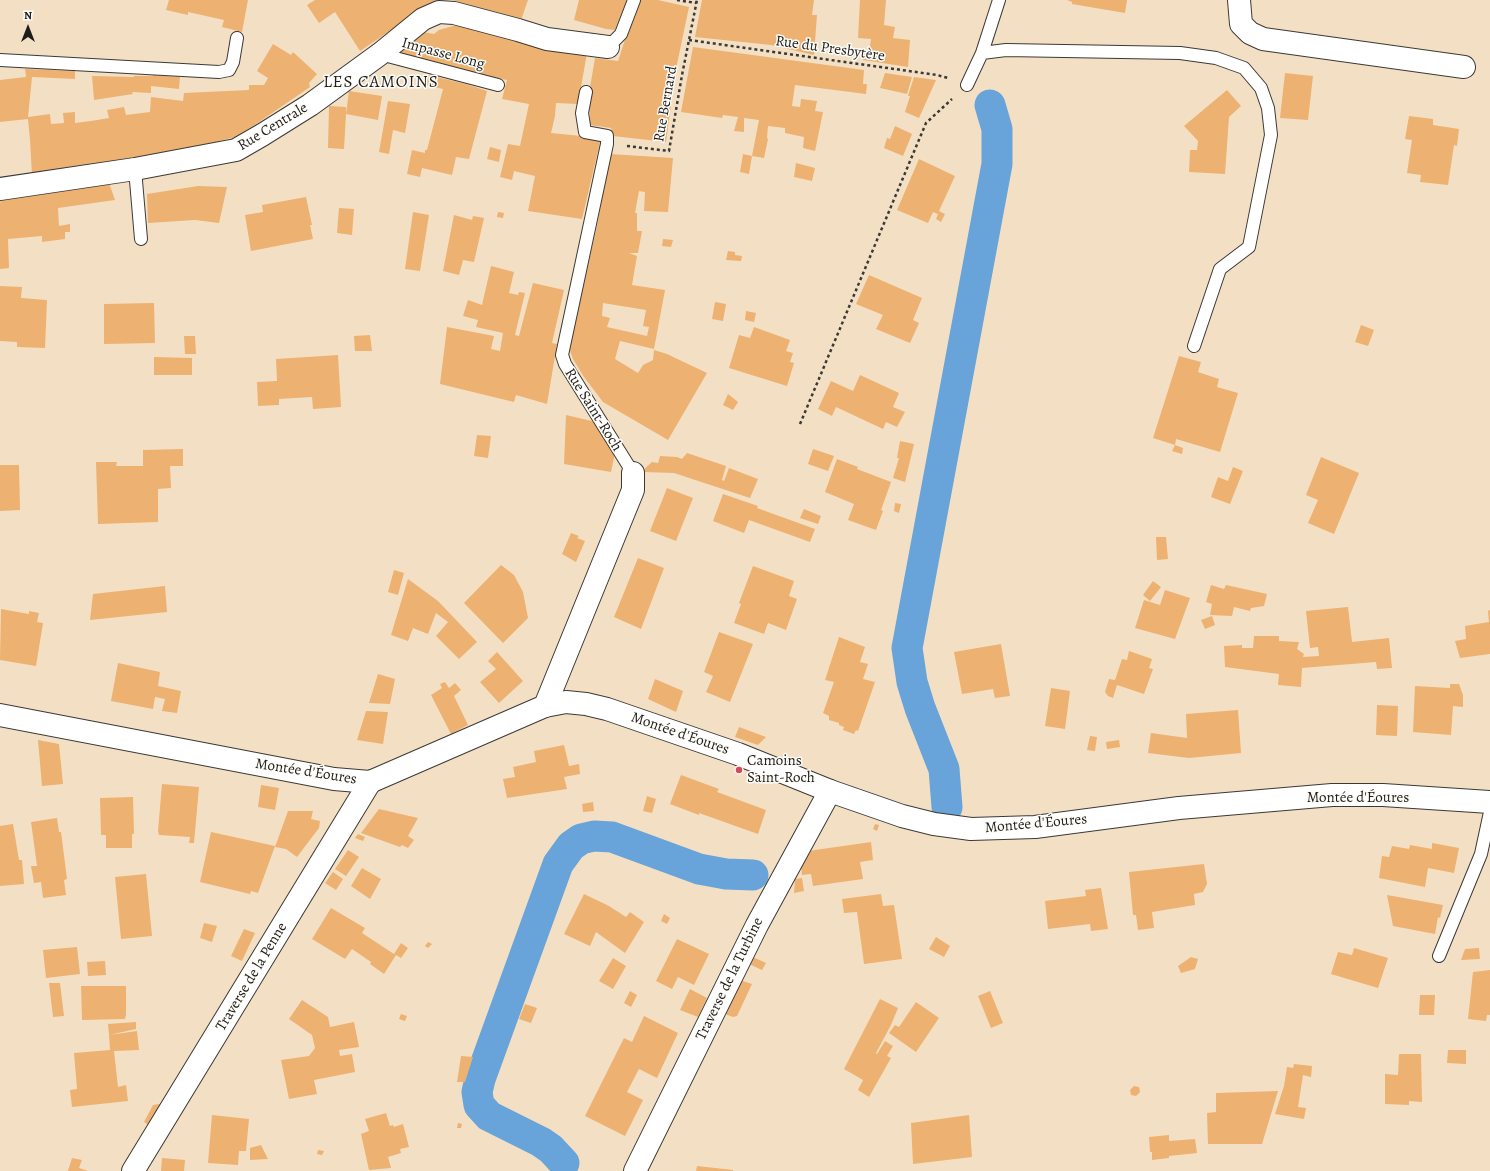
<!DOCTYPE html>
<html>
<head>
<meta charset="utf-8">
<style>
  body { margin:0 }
  #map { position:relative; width:1490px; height:1171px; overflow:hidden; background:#f3e0c4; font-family:Alegreya,serif }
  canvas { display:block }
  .north { position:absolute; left:8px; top:8px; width:40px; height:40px; -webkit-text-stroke:3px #fdfcf7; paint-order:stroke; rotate:0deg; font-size:11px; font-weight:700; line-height:16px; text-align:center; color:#1c1c1c }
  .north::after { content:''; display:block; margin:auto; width:14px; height:18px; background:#1c1c1c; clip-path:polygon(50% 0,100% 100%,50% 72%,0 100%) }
</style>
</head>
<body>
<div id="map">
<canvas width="1490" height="1171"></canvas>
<div class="north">N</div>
</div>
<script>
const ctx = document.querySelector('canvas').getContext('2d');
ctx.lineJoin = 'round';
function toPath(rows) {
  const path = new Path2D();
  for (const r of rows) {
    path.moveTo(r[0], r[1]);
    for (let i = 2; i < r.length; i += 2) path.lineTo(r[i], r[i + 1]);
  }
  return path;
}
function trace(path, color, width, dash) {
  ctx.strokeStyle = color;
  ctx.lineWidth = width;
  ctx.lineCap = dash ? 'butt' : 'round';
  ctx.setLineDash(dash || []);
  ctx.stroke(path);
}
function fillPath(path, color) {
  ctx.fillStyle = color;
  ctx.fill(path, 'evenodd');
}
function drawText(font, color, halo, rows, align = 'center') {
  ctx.font = font + ' Alegreya,serif';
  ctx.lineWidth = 3;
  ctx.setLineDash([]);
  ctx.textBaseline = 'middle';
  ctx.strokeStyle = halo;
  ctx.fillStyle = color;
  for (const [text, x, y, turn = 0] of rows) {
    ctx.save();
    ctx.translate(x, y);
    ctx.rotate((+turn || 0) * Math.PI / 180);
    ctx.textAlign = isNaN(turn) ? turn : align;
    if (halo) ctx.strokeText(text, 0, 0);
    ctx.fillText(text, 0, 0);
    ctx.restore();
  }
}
trace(toPath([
  [947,807,944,769,920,708,912,682,907,648,997,164,997,129,990,105],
  [564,1163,551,1149,541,1142,489,1116,479,1105,477,1092,480,1079,558,864,571,846,581,839,594,836,612,837,699,869,726,874,753,875]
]), '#68a4d9', 31);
fillPath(toPath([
  [169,0,248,0,242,32,222,27,224,20,188,12,188,15,166,10],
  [315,0,437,0,435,3,409,18,360,51,335,12,319,23,307,5],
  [453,0,528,0,520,23],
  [579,0,627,0,615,30,606,29,574,20],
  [638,0,658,0,689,7,676,69,666,142,613,136,611,128,590,125,589,93,595,58,618,61],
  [702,0,814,0,812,15,817,15,814,55,771,45,695,37],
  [860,0,886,0,884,25,895,27,893,38,910,40,908,67,863,60,864,52,869,52,871,39,858,38],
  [1067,0,1127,0,1125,13,1072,4,1072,2],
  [460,24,587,53,578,104,556,103,555,116,551,133,601,138,582,219,528,211,535,176,514,171,512,180,500,177,508,144,520,146,529,104,502,99,507,80,469,72,398,53,418,31,434,34,439,30],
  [273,44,291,55,293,52,317,74,309,83,310,87,256,124,235,137,177,152,32,176,30,140,28,119,0,122,0,80,26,77,25,69,75,71,75,79,32,77,28,117,50,114,51,124,64,123,63,113,75,112,75,123,91,121,109,118,107,110,124,107,126,115,150,112,151,97,183,101,184,93,249,90,249,85,264,85,268,78,257,71],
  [693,47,864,70,863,84,867,84,866,94,795,85,792,106,800,107,801,99,817,101,815,111,823,112,815,151,803,148,804,137,785,133,785,128,768,126,767,138,768,139,764,158,752,156,759,120,744,118,744,132,734,131,738,117,723,115,722,118,681,112],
  [885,73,912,77,907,94,880,88],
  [1285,73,1313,76,1308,120,1280,118],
  [153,75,180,77,179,89,151,86,151,93,132,92,133,94,94,100,92,76,134,77,134,76,153,76],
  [428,75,466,84,487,91,469,159,456,157,452,175,422,168,420,177,407,174,412,150,425,153,425,150,427,150,443,89,426,85],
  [914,77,936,80,919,118,905,112,910,96,908,96],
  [1227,90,1241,106,1229,117,1225,174,1189,172,1190,150,1197,150,1198,141,1184,126],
  [349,91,382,96,378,120,346,114,344,149,328,148,329,106,346,107,346,114],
  [388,101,410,104,405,133,393,130,389,154,379,152],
  [1409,116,1433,119,1433,125,1459,129,1457,146,1454,145,1448,185,1420,182,1421,175,1407,173,1412,140,1405,139],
  [895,126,912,134,903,156,884,148,887,138,890,139],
  [490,147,501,150,499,162,487,159],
  [610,154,673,158,668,212,644,211,645,192,639,191,635,213,637,213,637,231,642,231,638,253,629,253,637,256,632,285,665,290,654,349,620,341,615,359,638,373,643,365,653,360,654,350,667,354,707,373,668,440,603,402,584,377,573,359,569,348,597,226],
  [603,303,646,310,643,326,649,327,647,336,607,327,610,318,602,316],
  [743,154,752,156,749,174,740,172],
  [919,159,955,176,939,211,945,214,941,222,936,219,938,214,933,212,928,223,897,210],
  [796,163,815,168,812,181,794,177],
  [108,180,115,200,58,208,59,226,70,224,70,232,65,232,65,239,42,242,42,236,8,239,9,268,0,269,0,204,2,194],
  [198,186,227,187,219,223,195,220,148,223,147,194],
  [306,197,312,225,310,225,313,239,251,251,245,215,263,212,262,205],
  [339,208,354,209,352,235,337,233],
  [413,212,429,215,420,271,405,269],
  [498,212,504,213,503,218,497,217],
  [454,215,472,220,473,216,484,218,474,262,463,260,459,275,443,271],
  [663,239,673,240,671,247,662,246],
  [728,251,735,252,735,255,742,256,741,261,726,260],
  [491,266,514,272,509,293,518,295,519,292,525,293,515,335,519,336,533,283,564,290,552,343,557,344,547,404,516,395,514,402,440,384,447,327,494,336,491,349,500,351,503,333,476,327,478,320,463,316,468,300,482,305],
  [869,275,922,298,913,320,919,323,910,343,876,329,883,315,856,304],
  [0,286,22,287,21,298,47,300,45,348,17,347,17,342,0,341],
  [715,302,726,304,723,321,712,319],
  [154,303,155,343,104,344,104,304],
  [746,311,756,313,754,322,745,320],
  [1361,325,1374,330,1368,346,1355,342],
  [754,327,790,340,786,351,793,353,790,362,794,363,787,386,729,368,739,335,750,338],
  [370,335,372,351,355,351,354,336],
  [184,336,195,336,196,354,185,354],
  [338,355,341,407,313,409,312,397,279,399,279,405,258,406,257,382,277,381,276,359],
  [1179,356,1201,362,1198,372,1219,379,1217,387,1238,393,1220,452,1176,439,1175,445,1183,448,1182,454,1172,451,1175,445,1153,438],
  [154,357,192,358,192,375,154,375],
  [860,375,899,393,893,407,905,412,897,427,886,422,883,429,836,407,832,416,818,409,831,381,853,391],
  [728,394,738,402,733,410,723,405],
  [566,415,596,422,615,453,611,472,564,464],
  [477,435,491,436,488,458,474,456],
  [900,441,914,444,905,482,893,478,899,458,897,458],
  [183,449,183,466,170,466,171,488,158,489,158,522,98,524,96,462,117,462,116,466,143,466,143,450],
  [813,449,834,456,828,471,808,464],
  [687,453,726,466,722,480,724,481,729,468,758,479,750,498,674,473,643,472,642,471,652,462,658,463,660,456,677,457,682,459],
  [1321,457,1359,473,1334,534,1308,523,1318,500,1306,495],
  [837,459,858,467,857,469,891,482,881,510,883,511,876,530,848,520,854,504,825,492],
  [0,465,19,465,20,510,0,511],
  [1233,467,1243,471,1230,504,1211,497,1218,477,1228,481],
  [667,488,693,498,676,541,650,531],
  [723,494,758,506,757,508,815,529,810,542,749,520,744,533,713,521],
  [895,503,901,504,899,513,894,511],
  [804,509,821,516,818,524,800,518],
  [571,533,579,536,577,538,585,541,576,562,562,554],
  [1156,537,1166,537,1168,559,1157,560],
  [638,558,664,568,641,629,614,617],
  [501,565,514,575,523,592,528,618,503,643,464,603],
  [753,566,794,581,789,596,797,599,786,630,768,623,764,634,734,623,741,604,739,603],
  [394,570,404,573,398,595,388,592],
  [408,579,438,601,477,642,459,659,436,636,448,622,436,613,428,634,413,628,408,641,391,635],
  [1153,581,1161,587,1150,601,1143,595],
  [1211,585,1224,589,1226,585,1267,594,1264,606,1251,608,1250,611,1234,607,1232,616,1210,615,1212,604,1206,602],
  [165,586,167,612,90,620,93,594],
  [1165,590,1190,598,1175,639,1135,628,1144,600,1160,605],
  [1348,607,1352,642,1389,638,1392,668,1377,669,1376,662,1302,668,1301,687,1278,685,1279,674,1225,667,1224,646,1242,645,1242,648,1253,648,1254,636,1279,636,1279,641,1299,642,1297,649,1304,654,1303,657,1319,656,1318,647,1310,648,1306,611],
  [1,609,29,614,29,611,39,613,37,622,43,623,36,666,0,660],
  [1490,610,1490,654,1460,658,1455,641,1466,639,1465,626,1489,622,1488,611],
  [1212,616,1215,625,1205,629,1201,620],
  [719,632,753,644,730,702,706,692,713,676,704,672],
  [839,637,865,647,860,662,868,664,863,679,875,682,858,731,856,730,854,734,843,730,844,727,839,725,839,723,829,720,829,716,823,713,834,682,825,680],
  [1001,644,1010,696,995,698,993,689,962,694,954,652],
  [1129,651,1152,659,1149,668,1153,669,1144,694,1117,685,1113,698,1108,696,1105,692,1109,679,1115,680,1122,659,1127,660],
  [497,652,523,681,499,703,480,682,496,669,488,661],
  [118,663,160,672,158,686,181,691,177,713,162,711,165,699,155,697,153,709,111,701],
  [378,674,395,679,390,704,369,703],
  [655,679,683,691,676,712,648,699],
  [445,682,449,688,455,683,461,690,454,696,468,725,451,734,431,695,442,688,440,684],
  [1450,684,1459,684,1463,695,1463,707,1453,706,1451,735,1413,732,1415,686,1450,688],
  [1051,688,1070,691,1065,729,1045,726],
  [1377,705,1398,706,1397,736,1376,735],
  [1238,710,1241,753,1189,758,1148,753,1151,733,1187,738,1186,714],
  [366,711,388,712,383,744,357,740],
  [739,727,766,737,758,745,735,737],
  [1090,736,1097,737,1095,751,1087,750],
  [38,740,59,744,63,784,42,786],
  [1119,740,1120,747,1107,749,1106,742],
  [564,745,569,766,579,764,580,774,564,777,567,789,507,798,503,779,515,777,513,767,536,762,534,751],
  [681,775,719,789,717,792,766,810,758,834,699,813,699,815,670,804],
  [162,784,199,787,194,843,189,843,190,837,159,835,158,831],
  [261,785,279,788,275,810,258,807],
  [647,796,656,799,652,813,643,811],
  [133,797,134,834,132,834,132,848,106,848,106,835,101,835,100,798],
  [593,802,594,811,583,812,582,804],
  [379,809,418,818,408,836,414,840,408,848,402,845,400,847,361,833],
  [288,811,313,811,311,819,320,821,319,828,297,857,286,849,275,847],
  [57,818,59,832,61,832,67,879,64,880,66,895,43,898,41,882,34,883,31,866,37,866,31,822],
  [13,824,19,860,22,860,24,884,0,886,0,826],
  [875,824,879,825,877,831,873,829],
  [211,832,275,846,258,893,251,891,250,894,200,882],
  [358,834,365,837,363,841,355,838],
  [871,842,873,860,860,862,863,879,813,886,811,874,802,875,800,858,803,855,809,855,808,851],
  [1432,843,1459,848,1454,873,1428,868,1425,887,1379,878,1382,856,1389,857,1392,846,1409,849,1410,845,1432,849],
  [348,850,359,857,346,876,335,869],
  [1204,864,1207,884,1203,892,1194,894,1195,905,1152,912,1154,928,1138,930,1136,915,1133,915,1129,872],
  [362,868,381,879,370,899,351,886],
  [333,872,343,879,336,890,325,883],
  [146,874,152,936,121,939,115,877],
  [802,878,804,891,794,893,795,879],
  [1101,888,1108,929,1091,931,1090,924,1048,929,1045,901,1086,896,1085,890],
  [584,894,609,906,626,917,630,912,644,922,625,953,596,932,590,946,564,934],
  [881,894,883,906,894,905,902,959,864,964,857,912,844,913,842,899],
  [1387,895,1443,905,1440,918,1438,917,1435,934,1393,926],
  [331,908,365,928,362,933,394,954,401,943,408,948,401,958,396,955,384,974,370,964,371,962,352,949,345,959,312,939],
  [664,914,670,918,667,924,661,921],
  [204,923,217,926,212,942,200,938],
  [244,929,255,933,242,961,231,956],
  [936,937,950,946,944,957,929,949],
  [677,939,709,954,694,985,678,977,672,989,656,981],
  [428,942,432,944,428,948,425,946],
  [77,947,80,974,46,978,43,950],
  [1354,948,1388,958,1378,988,1331,974,1338,952,1352,955],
  [1479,948,1480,959,1461,960,1465,949],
  [753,957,766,963,762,970,749,964],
  [1191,957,1198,959,1195,969,1181,973,1178,966],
  [613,958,626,966,613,989,599,981],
  [105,961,106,975,88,976,87,962],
  [1490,970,1490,1015,1487,1015,1486,1021,1468,1019,1473,972],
  [740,980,752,984,737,1016,733,1017,725,1014],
  [49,983,60,983,64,1016,53,1017],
  [81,986,126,986,126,1015,125,1019,82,1020],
  [690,989,707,998,698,1017,680,1010],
  [630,991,637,995,631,1007,624,1003],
  [990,991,1003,1023,991,1028,978,996],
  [1420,995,1435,995,1434,1015,1419,1015],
  [880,999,898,1008,891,1025,876,1053,877,1054,885,1041,893,1046,887,1056,891,1058,869,1097,858,1090,863,1080,844,1069],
  [302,1000,328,1017,330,1027,354,1022,359,1047,339,1050,340,1056,352,1054,355,1072,314,1080,317,1094,289,1099,281,1060,309,1056,315,1048,312,1035,289,1019],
  [916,1002,939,1018,916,1052,889,1033,895,1025,899,1027],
  [525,1004,537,1008,531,1023,519,1019],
  [401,1014,407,1016,405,1021,399,1019],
  [644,1016,678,1033,657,1078,639,1069,627,1092,643,1100,625,1136,585,1116,624,1038,632,1042],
  [136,1022,136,1029,109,1035,108,1024],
  [137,1031,139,1050,114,1051,118,1087,126,1085,128,1101,72,1107,70,1090,77,1089,74,1053,110,1050,109,1035],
  [1448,1050,1466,1050,1466,1064,1447,1063],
  [1399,1054,1421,1054,1422,1102,1409,1101,1409,1105,1385,1104,1385,1074,1398,1075],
  [461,1056,473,1057,465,1082,457,1082],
  [1294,1064,1312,1066,1311,1077,1303,1075,1298,1107,1306,1108,1304,1119,1275,1114,1284,1086,1287,1067,1293,1068],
  [1134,1086,1139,1087,1140,1092,1136,1096,1131,1095,1130,1090],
  [1278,1091,1262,1144,1208,1144,1207,1113,1216,1112,1216,1093],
  [165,1103,150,1126,144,1122,153,1105],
  [386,1113,390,1126,393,1125,394,1127,403,1124,409,1147,400,1149,401,1153,388,1157,391,1168,369,1170,361,1134,369,1131,365,1119],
  [212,1115,249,1119,246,1151,239,1151,238,1165,208,1163],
  [969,1115,972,1157,913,1164,911,1123],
  [458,1123,462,1124,461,1128,457,1128],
  [1169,1135,1169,1141,1195,1139,1197,1153,1169,1156,1169,1158,1152,1160,1152,1152,1150,1152,1149,1137],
  [261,1145,268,1159,250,1160,250,1148],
  [318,1150,324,1151,322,1155,317,1154],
  [72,1158,82,1160,79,1168,88,1171,68,1171],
  [162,1158,185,1160,184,1171,161,1171],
  [697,1166,733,1170,733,1171,696,1171]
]), '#edb171');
const service = toPath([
  [608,47,621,34,634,0],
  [982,53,1006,50,1180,53,1216,58,1244,68,1261,88,1268,108,1271,135,1249,247,1220,269,1194,346],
  [380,54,498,85],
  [0,60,219,72,229,70,233,62,237,38],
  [967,85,982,53,999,0],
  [586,92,582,113,585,132,607,136,607,144,562,355,565,364,633,473],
  [135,169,141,239],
  [1439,956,1481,854,1490,812]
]);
const minor = toPath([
  [1239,0,1241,24,1250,33,1263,39,1464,67],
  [0,189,135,169,236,150,262,135,310,105,380,54,423,19,439,12,454,13,518,30,547,39,608,47],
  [545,706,633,490,633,473],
  [133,1171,370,782],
  [635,1171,757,925,830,791]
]);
const tertiary = toPath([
  [0,715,334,779,370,782,545,706,566,702,586,704,607,709,738,754,830,791,902,816,934,824,971,829,1035,827,1179,808,1332,795,1383,795,1490,802]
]);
trace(service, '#3c3935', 14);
trace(minor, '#3c3935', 24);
trace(tertiary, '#3c3935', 24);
trace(toPath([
  [677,0,696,3],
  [689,40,937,75,948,78],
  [627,146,669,151,682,75,697,0],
  [800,424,926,123,952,99]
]), '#3c3935', 2.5, [3, 3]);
trace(service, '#fff', 12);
trace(minor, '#fff', 22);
trace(tertiary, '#fff', 22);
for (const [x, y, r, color] of [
  [739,770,4,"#d1495b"]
]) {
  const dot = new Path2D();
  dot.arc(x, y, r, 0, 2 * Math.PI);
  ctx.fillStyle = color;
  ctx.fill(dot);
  trace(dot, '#fdfcf7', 1.5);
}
drawText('15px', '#1c1c1c', '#fdfcf7', [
  ["Rue du Presbytère",830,49,8],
  ["Impasse Long",443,54,15],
  ["Rue Bernard",666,104,-80],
  ["Rue Centrale",273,127,-31],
  ["Rue Saint-Roch",593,410,58],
  ["Montée d'Éoures",680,734,19],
  ["Montée d'Éoures",306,772,9],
  ["Montée d'Éoures",1358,798],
  ["Montée d'Éoures",1036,824,-5],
  ["Traverse de la Penne",252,977,-59],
  ["Traverse de la Turbine",730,979,-64]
]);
drawText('15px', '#1c1c1c', '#fdfcf7', [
  ["Camoins",747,761],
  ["Saint-Roch",747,778]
], 'left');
ctx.letterSpacing = '1px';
drawText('17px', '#1c1c1c', '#fdfcf7', [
  ["LES CAMOINS",381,83]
]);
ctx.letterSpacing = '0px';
</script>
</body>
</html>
